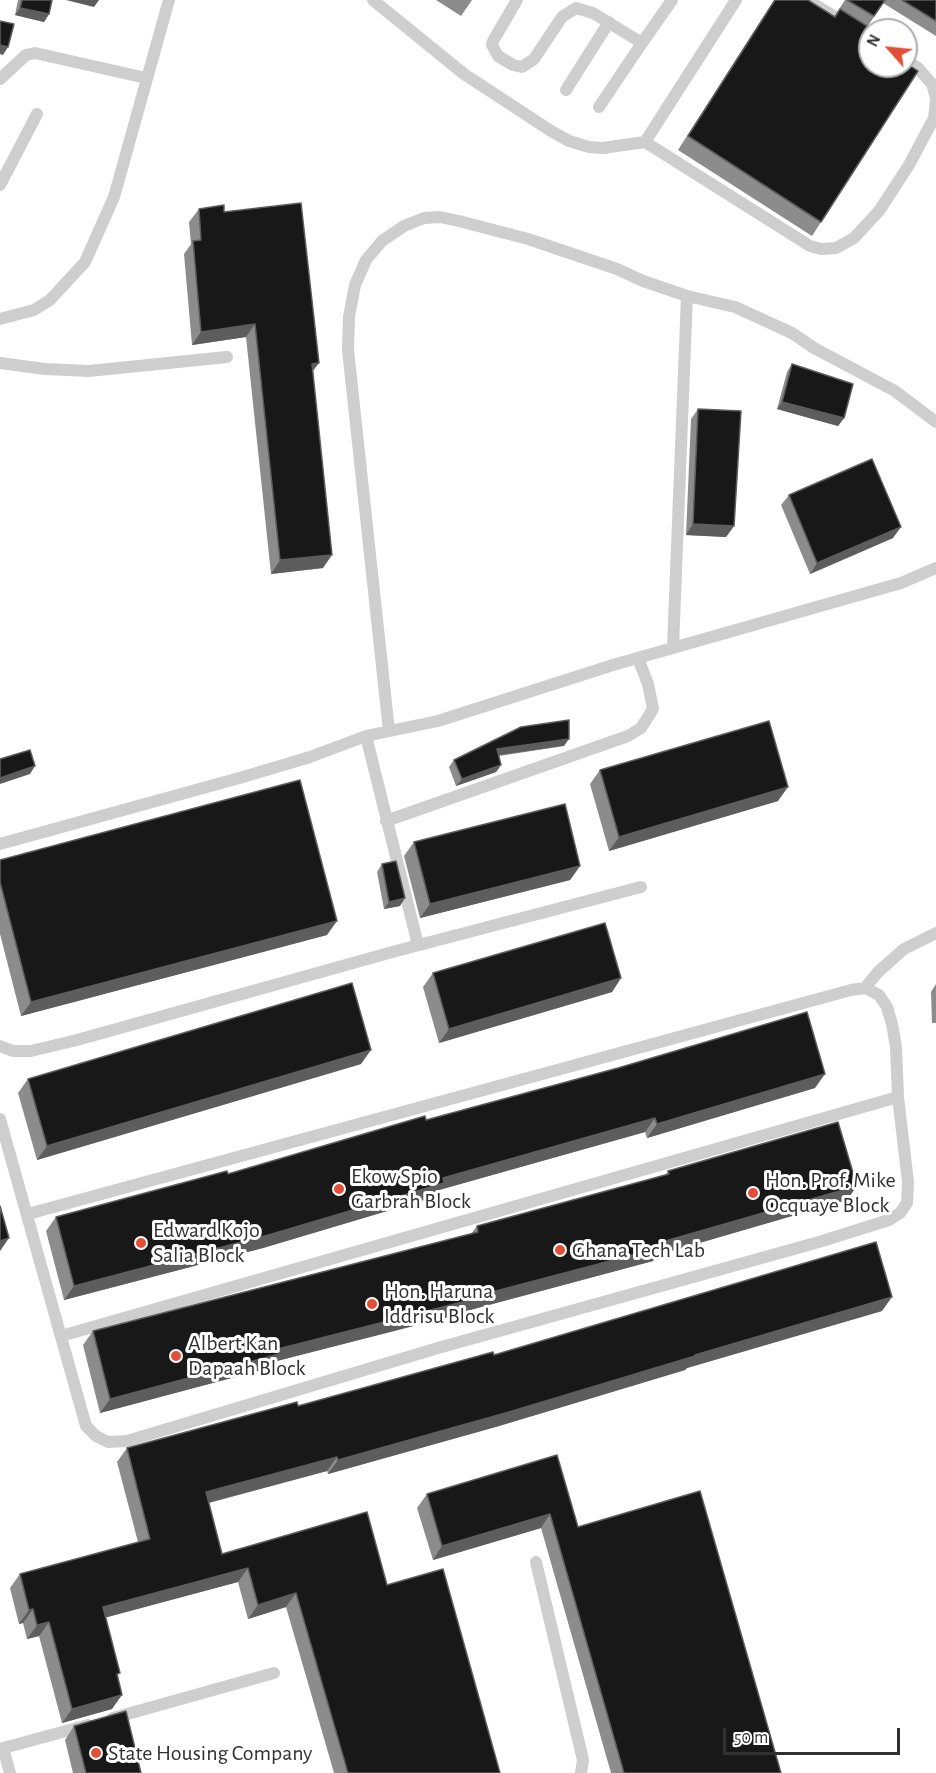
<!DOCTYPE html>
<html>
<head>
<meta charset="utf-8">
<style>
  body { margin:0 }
  #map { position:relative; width:936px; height:1773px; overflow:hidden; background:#fff; font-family:"Alegreya Sans",sans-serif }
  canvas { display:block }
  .north { position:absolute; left:858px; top:18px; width:60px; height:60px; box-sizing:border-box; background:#fff; border:2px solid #adadad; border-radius:50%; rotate:297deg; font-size:16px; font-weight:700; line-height:24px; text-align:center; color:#313131 }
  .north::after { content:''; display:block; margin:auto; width:21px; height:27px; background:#e24f39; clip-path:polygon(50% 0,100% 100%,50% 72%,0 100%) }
  .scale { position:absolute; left:723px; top:1728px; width:177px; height:27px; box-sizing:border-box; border:3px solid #313131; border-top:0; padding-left:8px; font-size:18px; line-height:21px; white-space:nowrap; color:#313131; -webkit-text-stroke:4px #fff; paint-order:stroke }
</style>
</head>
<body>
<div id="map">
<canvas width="936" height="1773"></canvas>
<div class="north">N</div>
<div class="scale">50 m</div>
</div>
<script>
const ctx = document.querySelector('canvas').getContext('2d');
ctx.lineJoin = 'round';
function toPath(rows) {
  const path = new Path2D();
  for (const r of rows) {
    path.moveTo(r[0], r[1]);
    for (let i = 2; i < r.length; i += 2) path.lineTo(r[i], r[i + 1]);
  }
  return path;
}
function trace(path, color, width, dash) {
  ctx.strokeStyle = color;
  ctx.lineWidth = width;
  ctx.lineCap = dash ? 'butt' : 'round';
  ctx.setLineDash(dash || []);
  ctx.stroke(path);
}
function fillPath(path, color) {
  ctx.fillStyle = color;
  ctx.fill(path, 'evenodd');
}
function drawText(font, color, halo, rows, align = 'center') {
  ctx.font = font + ' "Alegreya Sans",sans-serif';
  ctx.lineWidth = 6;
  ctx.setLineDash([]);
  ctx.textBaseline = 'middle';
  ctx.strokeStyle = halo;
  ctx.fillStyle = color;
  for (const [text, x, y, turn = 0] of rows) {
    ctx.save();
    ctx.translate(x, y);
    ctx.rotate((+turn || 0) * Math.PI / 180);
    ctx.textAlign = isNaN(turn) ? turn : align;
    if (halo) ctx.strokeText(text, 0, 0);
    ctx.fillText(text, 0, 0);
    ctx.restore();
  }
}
trace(toPath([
  [373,0,464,74,551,131,569,141,589,147,603,148,645,142,736,0],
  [517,0,493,41,492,45,498,56,513,65,522,67,534,59,562,17,576,8,593,13,642,43,672,0],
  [807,0,870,38],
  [906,60,918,68,932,84,936,98],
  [0,79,26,55,35,53,146,78],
  [566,90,609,22],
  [599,107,642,43],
  [645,142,810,246,821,249,836,248,854,238,879,211,909,165,934,118,936,101],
  [0,185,37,114],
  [0,319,34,310,50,300,85,262,114,197,169,0],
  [0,363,45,369,89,371,227,357],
  [673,647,687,296],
  [389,731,348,350,349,317,355,285,366,260,382,241,404,226,424,218,440,217,459,221,528,239,617,269,643,281,687,296,735,307,792,333,814,348,895,391,936,422],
  [366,736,418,945],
  [386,821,628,736,641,728,653,709,648,684,638,658],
  [0,844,243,777,310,757,366,736,438,721,613,665,901,583,936,568],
  [865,988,878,972,904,949,936,933],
  [0,1046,13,1051,31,1051,77,1040,396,951,641,887],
  [0,1119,86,1426,96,1436,108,1442,127,1441,438,1348,819,1242,889,1220,900,1213,907,1203,908,1182,898,1097,896,1047,892,1024,887,1007,879,995,865,988,851,990,28,1214],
  [61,1336,898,1097],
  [536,1562,583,1760,581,1773],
  [113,1718,274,1673],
  [3,1748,10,1773],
  [0,1749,88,1725]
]), '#cecece', 12);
fillPath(toPath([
  [18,0,52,0,49,14,44,22,15,15],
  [436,0,472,0,461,16],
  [774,0,808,0,834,17,845,0,936,0,936,36,883,3,862,35,821,222,812,236,678,150],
  [199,209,224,212,313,371,323,568,271,574,246,337,192,345,184,254,191,244,189,222],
  [792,364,844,418,838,426,777,409,787,372],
  [698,409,734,526,726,537,686,535,691,419],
  [789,495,893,538,810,574,781,505],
  [564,746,499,756,501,765,496,772,456,786,449,767,454,760],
  [600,770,778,801,609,851,590,784],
  [414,842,580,866,570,880,420,918,404,856],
  [0,860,327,935,21,1016,0,934],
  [382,864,400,906,384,909,377,872],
  [433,973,621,978,612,992,439,1043,423,987],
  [936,984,936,1023,932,1023,931,992],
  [361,1064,37,1160,18,1093,28,1079],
  [815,1088,647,1138,645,1132,439,1190,434,1197,263,1248,64,1300,46,1231,56,1217,228,1174,426,1120],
  [668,1171,847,1200,658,1255,653,1261,470,1310,468,1312,273,1362,269,1368,100,1413,83,1345,93,1331,471,1234,477,1226,666,1175],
  [882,1311,687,1368,685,1370,499,1426,328,1474,327,1471,209,1503,222,1554,387,1585,500,1773,334,1773,286,1607,248,1619,238,1582,106,1617,118,1677,112,1709,62,1723,39,1636,27,1639,23,1623,19,1624,10,1588,20,1574,138,1542,117,1462,127,1448,298,1406,494,1355],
  [557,1455,578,1527,781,1773,611,1773,541,1528,433,1560,417,1508,427,1494],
  [74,1726,141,1773,73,1773,65,1740]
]), '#8c8c8c');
fillPath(toPath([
  [66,0,99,0,94,7],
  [20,8,49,14,44,22,15,15],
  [0,45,8,47,3,55,0,54],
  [255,324,246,337,192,345,201,332],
  [319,363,309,376,312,364],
  [782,402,844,418,838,426,777,409],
  [693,524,734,526,726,537,686,535],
  [901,527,893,538,810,574,817,563],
  [332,555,323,568,271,574,280,560],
  [569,739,564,746,492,756,497,749],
  [501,765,496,772,456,786,462,779],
  [35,766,30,774,0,784,0,778],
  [788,787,778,801,609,851,619,837],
  [580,866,570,880,420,918,430,904],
  [405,898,400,906,384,909,389,902],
  [337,921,327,935,21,1016,31,1002],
  [621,978,612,992,439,1043,449,1029],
  [371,1050,361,1064,37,1160,47,1146],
  [825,1074,815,1088,647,1138,657,1124],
  [655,1118,645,1132,439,1190,434,1197,263,1248,64,1300,74,1286,443,1178],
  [857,1186,847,1200,658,1255,653,1261,470,1310,468,1312,273,1362,269,1368,100,1413,110,1399,278,1349,477,1296],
  [9,1238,0,1251,0,1241],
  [892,1297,882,1311,687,1368,685,1370,499,1426,328,1474,338,1460],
  [337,1457,327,1471,196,1506,206,1492],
  [550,1514,541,1528,433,1560,442,1546],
  [248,1568,238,1582,93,1621,103,1607],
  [296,1593,286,1607,248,1619,258,1605],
  [33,1609,23,1623,19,1624,29,1610],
  [49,1622,39,1636,27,1639,37,1625],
  [122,1695,112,1709,62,1723,72,1709]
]), '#5d5d5d');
const building = toPath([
  [22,0,52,0,49,14,20,8,22,0],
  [775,0,808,0,835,17,840,9,867,26,862,35,870,40,870,66,906,66,906,63,918,71,821,222,688,136,775,0],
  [847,0,885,0,874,16,847,0],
  [902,0,936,0,936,21,902,0],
  [0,21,14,24,8,47,0,45,0,21],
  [301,203,319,363,312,364,332,555,280,560,255,324,201,332,193,241,201,240,199,209,224,205,224,212,301,203],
  [792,364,853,384,844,418,782,402,792,364],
  [698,409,741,411,734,526,693,524,698,409],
  [872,459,901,527,817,563,789,495,872,459],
  [569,720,569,739,497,749,501,765,462,779,454,760,521,727,569,720],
  [769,721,788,787,619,837,600,770,769,721],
  [30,750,35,766,0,778,0,759,30,750],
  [300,780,337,921,31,1002,0,882,0,860,300,780],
  [565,804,580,866,430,904,414,842,565,804],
  [396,861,405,898,389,902,382,864,396,861],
  [605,923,621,978,449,1029,433,973,605,923],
  [352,983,371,1050,47,1146,28,1079,352,983],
  [807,1012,825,1074,657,1124,655,1118,443,1178,444,1183,272,1234,74,1286,56,1217,227,1171,228,1174,425,1116,426,1120,618,1068,807,1012],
  [838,1122,857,1186,662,1242,663,1247,477,1296,478,1298,278,1349,279,1354,110,1399,93,1331,478,1232,477,1226,669,1174,668,1171,838,1122],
  [0,1206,9,1238,0,1241,0,1206],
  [876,1242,892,1297,695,1355,695,1356,509,1412,338,1460,337,1457,206,1492,222,1554,367,1512,387,1585,443,1569,500,1773,348,1773,296,1593,258,1605,248,1568,103,1607,120,1673,117,1674,122,1695,72,1709,49,1622,37,1625,33,1609,29,1610,20,1574,150,1539,127,1448,297,1402,298,1406,493,1352,494,1355,876,1242],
  [557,1455,578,1527,700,1491,781,1773,624,1773,550,1514,442,1546,427,1494,557,1455],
  [126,1711,141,1773,86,1773,74,1726,126,1711]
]);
fillPath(building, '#181818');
trace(building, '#5d5d5d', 1.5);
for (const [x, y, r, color] of [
  [339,1189,6,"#e24f39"],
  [753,1193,6,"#e24f39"],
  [141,1243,6,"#e24f39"],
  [560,1250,6,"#e24f39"],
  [372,1304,6,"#e24f39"],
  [176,1356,6,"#e24f39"],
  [96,1753,6,"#e24f39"]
]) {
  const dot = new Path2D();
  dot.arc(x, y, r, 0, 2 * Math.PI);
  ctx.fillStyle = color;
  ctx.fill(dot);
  trace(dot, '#fff', 2);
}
drawText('22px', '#313131', '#fff', [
  ["Ekow Spio",351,1176],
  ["Garbrah Block",351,1201],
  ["Hon. Prof. Mike",765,1180],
  ["Ocquaye Block",765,1205],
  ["Edward Kojo",153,1230],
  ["Salia Block",153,1255],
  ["Ghana Tech Lab",572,1250],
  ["Hon. Haruna",384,1291],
  ["Iddrisu Block",384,1316],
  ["Albert Kan",188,1343],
  ["Dapaah Block",188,1368],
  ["State Housing Company",108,1753]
], 'left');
</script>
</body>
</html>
